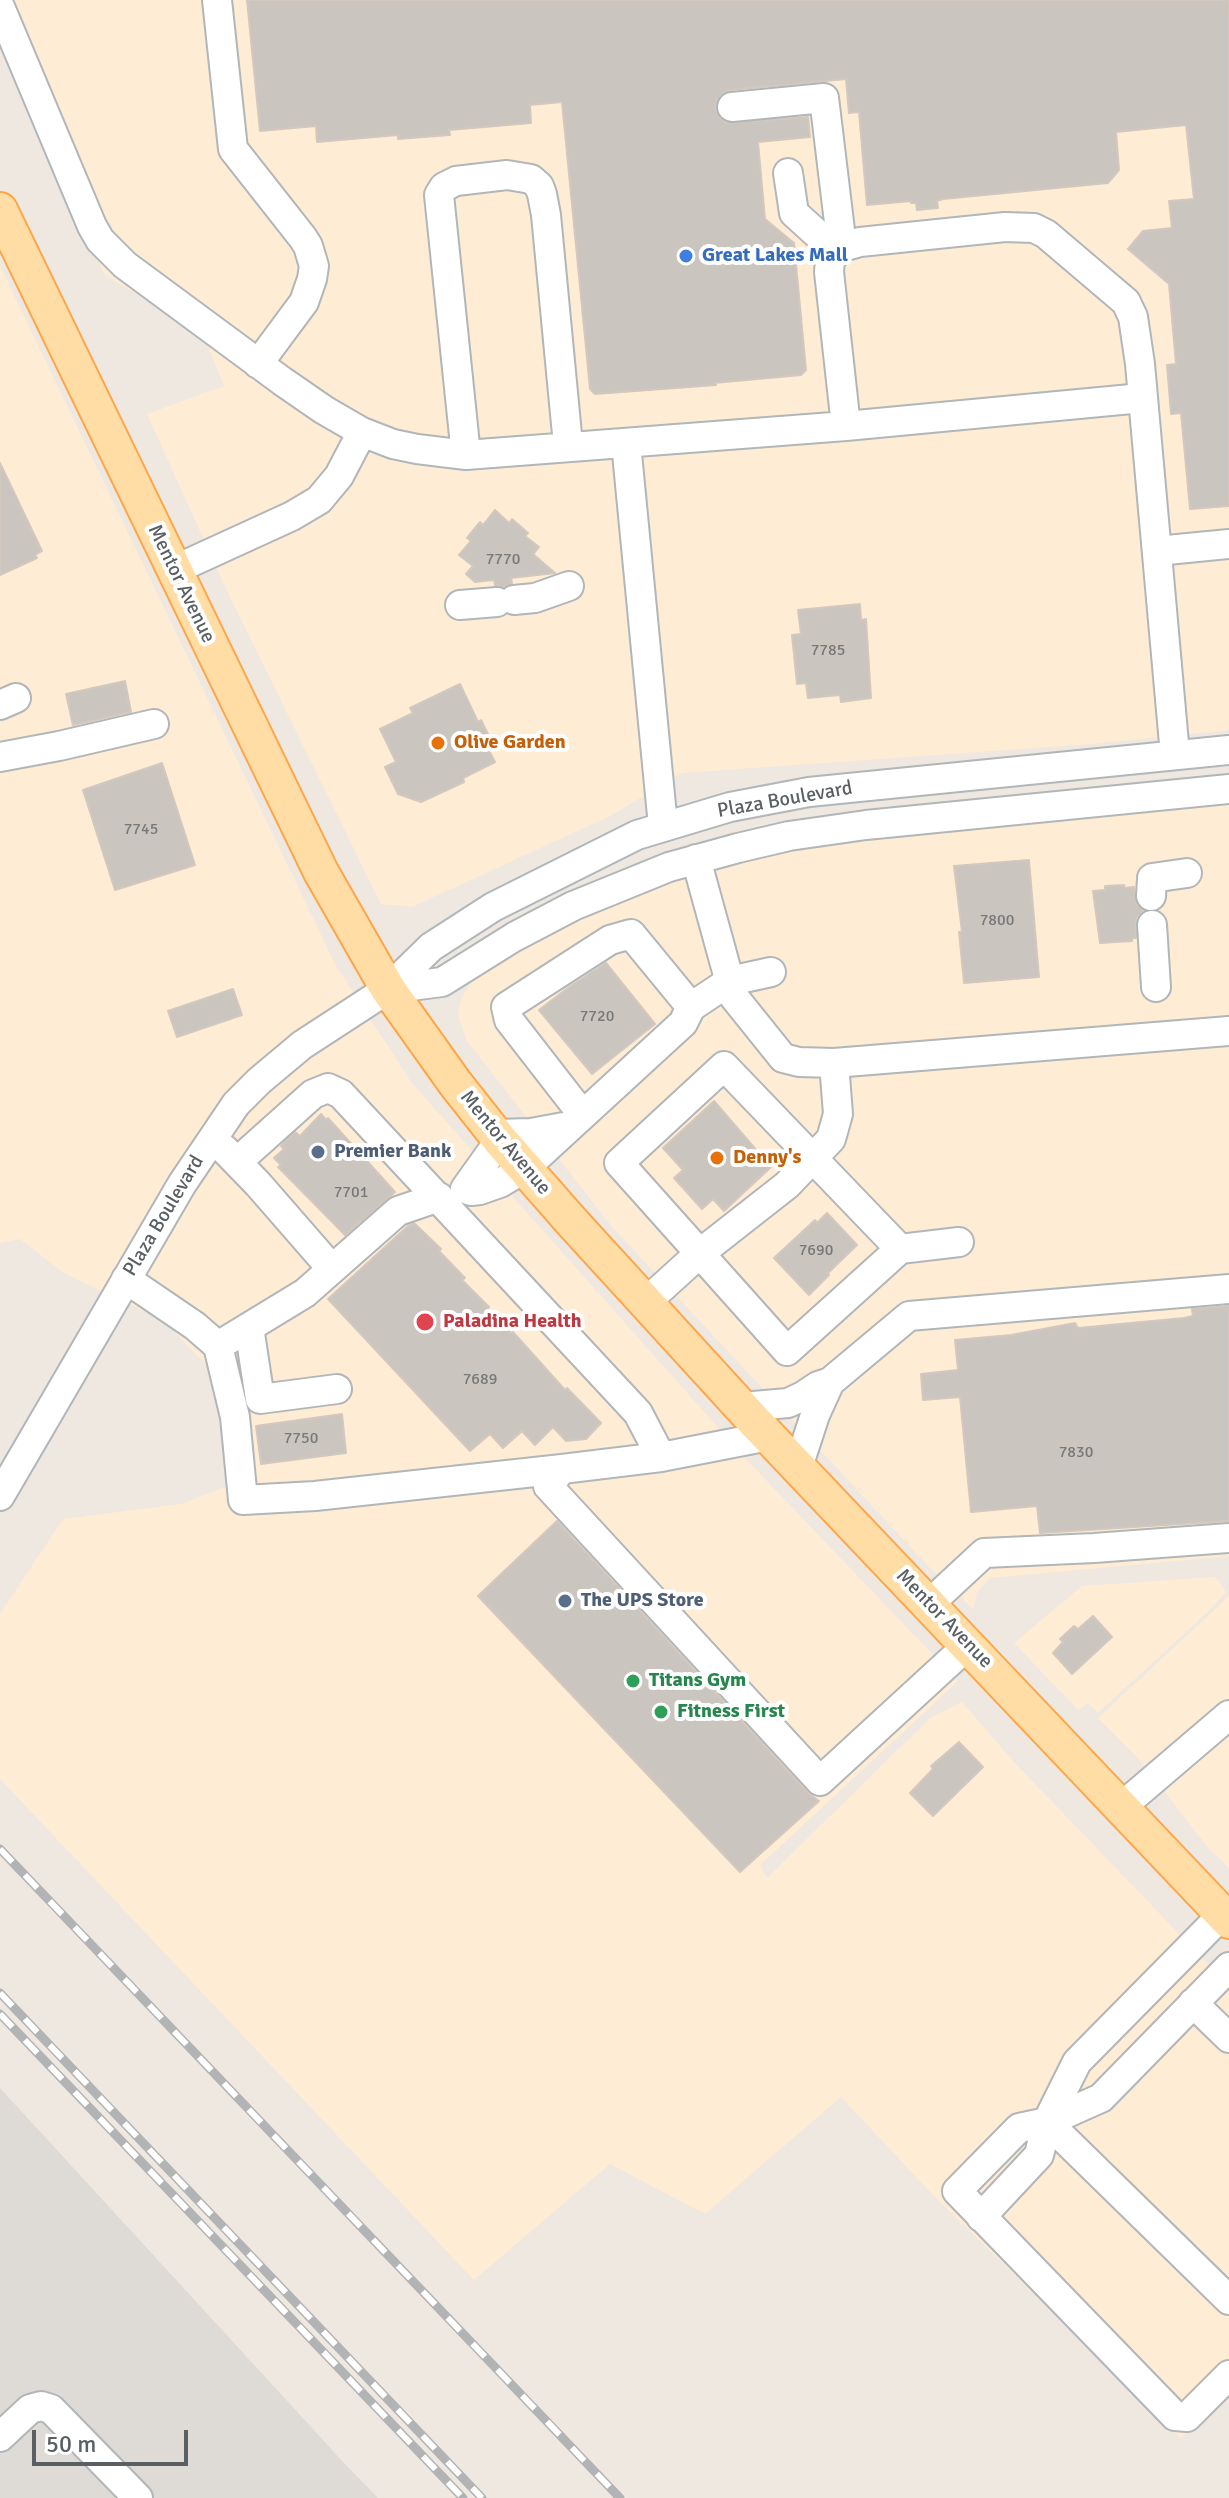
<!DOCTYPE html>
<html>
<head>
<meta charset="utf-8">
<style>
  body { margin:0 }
  #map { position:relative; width:1229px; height:2498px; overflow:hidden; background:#eee8e0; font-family:Signika,sans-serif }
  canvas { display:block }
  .scale { position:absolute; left:32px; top:2430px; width:156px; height:36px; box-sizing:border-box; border:4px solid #595f63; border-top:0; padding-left:10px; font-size:24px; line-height:28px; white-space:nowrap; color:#595f63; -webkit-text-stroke:6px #fff; paint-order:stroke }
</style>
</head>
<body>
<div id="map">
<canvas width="1229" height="2498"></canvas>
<div class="scale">50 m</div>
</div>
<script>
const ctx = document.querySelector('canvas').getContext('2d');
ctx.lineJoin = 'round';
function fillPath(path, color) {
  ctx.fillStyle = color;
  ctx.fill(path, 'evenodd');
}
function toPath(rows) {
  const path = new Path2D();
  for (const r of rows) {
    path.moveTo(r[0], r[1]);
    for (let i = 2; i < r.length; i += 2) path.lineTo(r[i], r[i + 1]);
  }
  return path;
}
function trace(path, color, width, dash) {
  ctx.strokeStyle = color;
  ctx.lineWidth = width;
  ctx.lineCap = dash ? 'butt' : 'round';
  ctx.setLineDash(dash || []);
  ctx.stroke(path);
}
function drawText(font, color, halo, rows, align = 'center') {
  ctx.font = font + ' Signika,sans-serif';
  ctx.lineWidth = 8;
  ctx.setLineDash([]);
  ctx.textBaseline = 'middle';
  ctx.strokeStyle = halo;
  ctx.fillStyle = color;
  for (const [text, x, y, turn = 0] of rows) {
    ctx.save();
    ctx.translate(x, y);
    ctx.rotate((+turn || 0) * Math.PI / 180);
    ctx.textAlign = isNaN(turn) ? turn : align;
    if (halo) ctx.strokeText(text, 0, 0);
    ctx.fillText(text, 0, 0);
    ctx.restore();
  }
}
fillPath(toPath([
  [0,0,1229,0,1229,730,1092,744,682,773,610,816,412,907,381,904,227,591,147,414,224,386,204,336,104,274,0,35],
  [0,266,335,964,411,1082,745,1458,958,1681,760,1865,767,1878,930,1718,962,1702,1014,1762,1229,1986,1229,2394,1181,2438,934,2196,841,2097,705,2214,610,2164,474,2280,0,1779,0,1614,63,1519,182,1504,229,1485,216,1375,163,1320,64,1273,20,1239,0,1243],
  [1229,804,1229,1556,990,1578,977,1592,973,1609,929,1567,613,1228,467,1041,458,1016,460,1002,472,979,528,945,596,911,669,881,745,859,851,839],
  [1215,1577,1226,1592,1209,1611,1098,1713,1088,1703,1078,1710,1014,1643,1082,1586],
  [1229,1596,1229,1868,1210,1850,1138,1758,1098,1718]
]), '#ffecd4');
fillPath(toPath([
  [0,2088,345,2464,378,2498,0,2498]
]), '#dedad5');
const building = toPath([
  [247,0,1229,0,1229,506,1190,509,1181,413,1171,414,1167,365,1176,364,1169,284,1128,249,1143,231,1172,228,1169,201,1194,199,1186,125,1116,132,1119,170,1108,183,943,199,937,201,938,208,917,210,916,203,911,203,911,201,867,205,859,112,849,113,846,79,730,90,723,93,717,99,715,108,718,116,726,123,808,117,810,137,758,142,765,219,794,243,806,370,801,375,714,383,716,385,595,394,590,389,562,102,530,105,531,123,449,130,450,135,398,139,398,135,317,142,316,126,260,131,247,0],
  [0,463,42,551,35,555,37,558,0,575,0,463],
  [495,510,509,523,512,519,528,533,525,536,539,547,533,554,555,573,511,578,512,583,504,587,495,585,494,580,475,582,466,574,473,566,459,555,471,541,467,538,480,522,483,525,495,510],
  [860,604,861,620,866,619,871,698,841,702,840,695,808,698,806,683,797,684,792,635,801,634,798,610,860,604],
  [125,681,131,712,73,725,66,694,125,681],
  [460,684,478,722,481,720,492,742,486,745,495,762,463,778,464,782,421,802,398,794,385,767,396,762,380,729,413,713,410,708,460,684],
  [162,763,195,865,115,890,83,790,162,763],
  [1029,860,1039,977,964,983,959,932,962,932,954,866,1029,860],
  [1124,885,1125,888,1134,887,1136,903,1143,911,1136,918,1136,938,1132,938,1132,941,1100,943,1093,891,1105,890,1105,886,1124,885],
  [606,963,655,1024,592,1074,539,1010,569,987,606,963],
  [233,989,242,1015,177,1037,168,1011,233,989],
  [714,1101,771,1167,724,1211,713,1199,702,1209,674,1178,683,1170,663,1148,714,1101],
  [321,1114,326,1120,328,1118,395,1192,345,1235,278,1167,281,1165,274,1158,284,1149,281,1146,295,1132,300,1136,321,1114],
  [827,1213,857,1245,828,1273,829,1275,809,1295,774,1258,815,1220,817,1223,827,1213],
  [414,1223,441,1249,439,1251,465,1278,462,1280,489,1307,488,1309,511,1333,513,1332,565,1390,567,1388,601,1423,586,1439,566,1441,553,1427,535,1445,522,1431,503,1448,490,1434,470,1451,328,1299,408,1226,414,1223],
  [1229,1306,1229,1521,1040,1533,1037,1506,971,1512,960,1397,923,1400,921,1374,958,1370,955,1340,1011,1335,1075,1323,1078,1328,1184,1318,1193,1316,1192,1309,1229,1306],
  [342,1414,346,1453,261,1464,256,1426,342,1414],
  [557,1521,808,1793,819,1801,740,1872,478,1596,557,1521],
  [1093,1616,1112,1637,1072,1674,1053,1653,1063,1642,1060,1639,1074,1626,1078,1629,1093,1616],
  [959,1742,983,1767,933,1816,910,1793,933,1769,931,1766,959,1742]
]);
fillPath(building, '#cbc5bf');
trace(building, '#d3c8be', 2);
const minor = toPath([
  [217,0,233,149,303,238,308,246,314,266,312,279,304,302,258,364],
  [0,7,92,226,100,240,125,265,282,381,324,410,362,432,393,444,417,449,466,455,846,426],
  [732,107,824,98,842,247],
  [788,173,794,213,836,251],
  [1142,398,846,426,829,272,830,260,842,247,860,242,1005,227,1034,228,1046,234,1126,302,1133,317,1140,364,1175,755],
  [626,443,663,826],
  [466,455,439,195,444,187,456,181,507,175,531,179,539,186,542,194,546,215,568,445],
  [1157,551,1229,544],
  [174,570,292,516,319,500,339,476,362,432],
  [514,600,535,598,569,586],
  [460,605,497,602],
  [0,705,16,698],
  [0,757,59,746,154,724],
  [696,859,734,997,783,1058,799,1062,834,1063,1229,1031],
  [1151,896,1152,878,1187,873],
  [1152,925,1156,987],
  [388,989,442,982,514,937,573,906,669,867,738,848,789,836,866,825,1229,789],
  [691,1007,730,981,771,972],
  [496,1134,531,1133,569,1126],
  [500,1140,465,1189,471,1191,480,1190,500,1183,525,1168,683,1023,691,1007,631,934,610,940,506,1007,509,1020,582,1114],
  [224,1149,258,1184,332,1269],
  [237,1162,313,1094,328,1088,341,1094,638,1413,661,1457],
  [900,1249,787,1351,619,1163,724,1066,900,1249,959,1242],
  [126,1279,195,1326,218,1346,235,1417,243,1500,315,1496,562,1469,661,1457,769,1436],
  [646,1302,699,1254,787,1185,831,1139,838,1114,834,1063],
  [249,1327,260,1399,337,1389],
  [218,1346,305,1293,398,1211,439,1197],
  [742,1407,788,1403,803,1396,818,1386,830,1382,909,1316,1229,1289],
  [798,1467,815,1415,830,1382],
  [562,1469,548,1486,820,1781,968,1645],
  [0,1496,182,1184,236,1104,259,1081,302,1045,388,989,431,947,493,907,637,835,730,807,809,792,1229,750],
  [929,1604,984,1553,1094,1548,1229,1538],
  [1120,1808,1229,1715],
  [1229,1967,1101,2098,1047,2122,1019,2128,957,2191,1175,2416,1187,2417,1229,2375],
  [1193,2003,1229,2038],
  [1047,2122,1229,2300],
  [981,2217,1039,2155,1047,2122,1077,2062,1223,1914],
  [0,2437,30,2409,41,2406,51,2409,138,2498]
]);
const major = toPath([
  [0,210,321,872,388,989,455,1083,500,1140,572,1222,754,1421,1229,1921]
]);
trace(minor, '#b1b6b9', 32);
trace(major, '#ffa548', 38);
trace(minor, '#fff', 28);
trace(major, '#ffdda4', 34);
const rail = toPath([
  [0,1849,620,2498],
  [0,1993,482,2498],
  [0,2014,463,2498]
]);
trace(rail, '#b2b3b4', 9);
trace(rail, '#fff', 6, [18]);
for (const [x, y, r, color] of [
  [686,256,8,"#3f7fe0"],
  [438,743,8,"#e8710a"],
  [318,1152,8,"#5c6f8a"],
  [717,1158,8,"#e8710a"],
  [425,1322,10,"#e0444e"],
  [565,1601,8,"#5c6f8a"],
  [633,1681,8,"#2e9e5b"],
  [661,1712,8,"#2e9e5b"]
]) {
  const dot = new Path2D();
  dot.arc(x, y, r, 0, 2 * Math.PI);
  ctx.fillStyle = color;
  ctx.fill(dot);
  trace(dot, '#fff', 3);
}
drawText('16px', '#76787a', null, [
  ["7770",503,560],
  ["7785",828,651],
  ["7745",141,830],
  ["7800",997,921],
  ["7720",597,1017],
  ["7701",351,1193],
  ["7690",816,1251],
  ["7689",480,1380],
  ["7750",301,1439],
  ["7830",1076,1453]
]);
drawText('bold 20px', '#366cbe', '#fff', [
  ["Great Lakes Mall",702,256]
], 'left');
drawText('20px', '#595f63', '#fff', [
  ["Mentor Avenue",181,584,64],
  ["Plaza Boulevard",785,800,-10],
  ["Mentor Avenue",505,1143,50],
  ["Plaza Boulevard",164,1216,-59],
  ["Mentor Avenue",944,1619,46]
]);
drawText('bold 20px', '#c56008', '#fff', [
  ["Olive Garden",454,743],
  ["Denny's",733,1158]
], 'left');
drawText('bold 20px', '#4e5e75', '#fff', [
  ["Premier Bank",334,1152],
  ["The UPS Store",581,1601]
], 'left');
drawText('bold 20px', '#be3a42', '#fff', [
  ["Paladina Health",443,1322]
], 'left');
drawText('bold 20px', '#27864d', '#fff', [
  ["Titans Gym",649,1681],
  ["Fitness First",677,1712]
], 'left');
</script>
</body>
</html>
